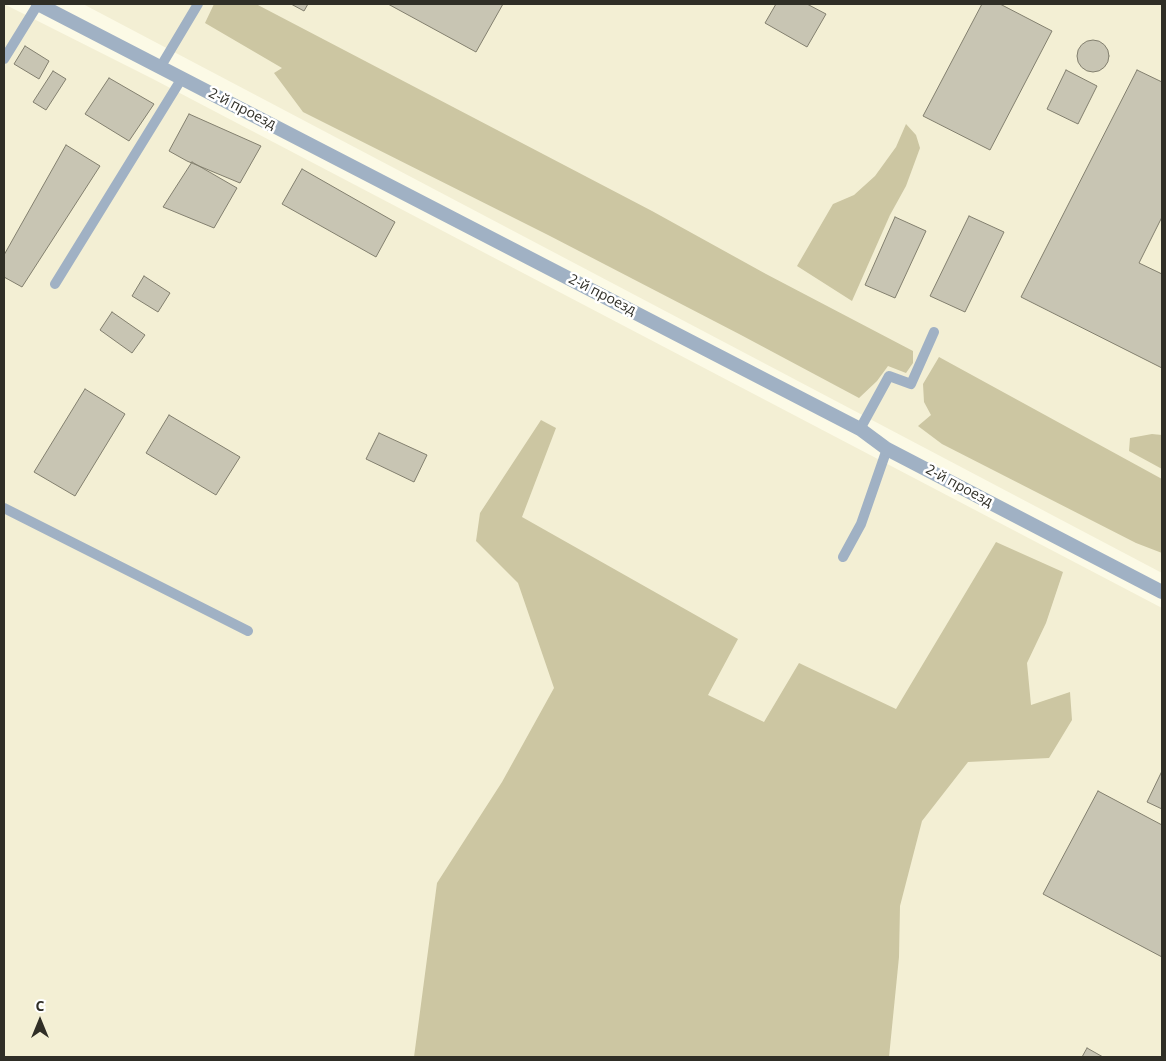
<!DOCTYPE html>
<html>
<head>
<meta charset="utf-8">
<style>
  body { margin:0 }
  #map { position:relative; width:1166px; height:1061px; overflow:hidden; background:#fcfae6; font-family:"Open Sans",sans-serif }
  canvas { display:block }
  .frame { position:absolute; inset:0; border:5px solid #2f2e26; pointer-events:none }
  .north { position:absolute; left:15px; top:996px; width:50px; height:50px; -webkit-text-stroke:4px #fff; paint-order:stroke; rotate:0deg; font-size:14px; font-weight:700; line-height:20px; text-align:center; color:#2f2e26 }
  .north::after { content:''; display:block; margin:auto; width:18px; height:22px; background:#2f2e26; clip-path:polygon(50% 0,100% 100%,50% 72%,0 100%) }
</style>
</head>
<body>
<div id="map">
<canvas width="1166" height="1061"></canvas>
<div class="frame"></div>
<div class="north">С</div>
</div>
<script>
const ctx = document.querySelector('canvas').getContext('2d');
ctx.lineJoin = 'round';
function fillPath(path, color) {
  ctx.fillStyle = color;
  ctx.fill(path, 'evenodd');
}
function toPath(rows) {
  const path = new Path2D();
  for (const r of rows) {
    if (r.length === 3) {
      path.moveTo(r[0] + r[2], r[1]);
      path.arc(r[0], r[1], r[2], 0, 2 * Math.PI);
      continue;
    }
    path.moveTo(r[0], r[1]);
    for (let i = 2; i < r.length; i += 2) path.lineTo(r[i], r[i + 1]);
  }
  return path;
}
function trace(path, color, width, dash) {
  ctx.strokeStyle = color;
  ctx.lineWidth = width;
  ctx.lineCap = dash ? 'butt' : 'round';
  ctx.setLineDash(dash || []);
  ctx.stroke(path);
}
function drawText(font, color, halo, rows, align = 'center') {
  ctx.font = font + ' "Open Sans",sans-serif';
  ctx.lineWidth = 5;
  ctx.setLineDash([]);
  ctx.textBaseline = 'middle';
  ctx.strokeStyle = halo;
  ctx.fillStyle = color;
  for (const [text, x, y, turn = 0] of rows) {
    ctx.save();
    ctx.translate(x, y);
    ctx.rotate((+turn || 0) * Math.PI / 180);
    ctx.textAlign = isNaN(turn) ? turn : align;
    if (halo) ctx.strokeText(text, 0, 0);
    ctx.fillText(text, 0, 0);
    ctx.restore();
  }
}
fillPath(toPath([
  [4,4,153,79,1162,608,1162,1057,4,1057],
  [83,4,1162,4,1162,573]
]), '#f3efd4');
fillPath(toPath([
  [214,4,256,4,652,211,766,274,913,351,913,363,906,373,888,366,877,381,859,398,741,335,550,236,303,112,274,73,282,68,205,23],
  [906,124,916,135,920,148,906,186,890,215,852,301,797,266,833,204,854,195,875,176,896,147],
  [939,357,1162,479,1162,553,1136,543,942,444,918,426,931,415,924,402,923,384],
  [541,420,556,428,522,517,738,639,708,695,764,722,799,663,896,709,996,542,1063,572,1046,623,1027,663,1031,705,1070,692,1072,720,1049,758,968,762,922,821,900,906,899,957,889,1057,414,1057,437,883,502,782,554,688,518,583,476,541,480,513],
  [1152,434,1162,435,1162,469,1129,451,1130,438]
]), '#ccc6a2');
const building = toPath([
  [291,4,308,4,304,11,291,4],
  [388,4,503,4,476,52,388,4],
  [776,4,807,4,826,14,807,47,765,23,776,4],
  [982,4,1000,4,1052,31,990,150,923,116,982,4],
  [1093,56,16],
  [25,46,49,61,39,79,14,64,25,46],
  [1066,70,1097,86,1078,124,1047,109,1066,70],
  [1137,70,1162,82,1162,217,1139,263,1162,274,1162,368,1021,297,1137,70],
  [53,71,66,79,46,110,33,102,53,71],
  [109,78,154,104,129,141,85,114,109,78],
  [189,114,261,146,240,183,187,161,169,151,189,114],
  [66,145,100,166,22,287,4,277,4,255,66,145],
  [192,162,237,188,214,228,163,207,192,162],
  [302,169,395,222,376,257,282,204,302,169],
  [969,216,1004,232,965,312,930,296,969,216],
  [895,217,926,231,895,298,865,285,895,217],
  [144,276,170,293,158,312,132,296,144,276],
  [112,312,145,335,132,353,100,330,112,312],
  [85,389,125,414,75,496,34,472,85,389],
  [169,415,240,457,216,495,146,453,169,415],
  [379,433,427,455,414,482,366,459,379,433],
  [1162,771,1162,809,1147,802,1162,771],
  [1098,791,1162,825,1162,957,1043,894,1098,791],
  [1087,1048,1103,1057,1082,1057,1087,1048]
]);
fillPath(building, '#c8c5b3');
trace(building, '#83806f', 1);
trace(toPath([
  [4,59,38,4],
  [161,66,198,4],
  [55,284,182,78],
  [860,429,889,376,911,384,934,332],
  [4,508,248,631],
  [843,557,861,524,887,449]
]), '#a0b1c4', 10);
trace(toPath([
  [38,4,860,429,887,449,1162,592]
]), '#a0b1c4', 14);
drawText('14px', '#2f2e26', '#fff', [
  ["2-й проезд",242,109,27],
  ["2-й проезд",602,295,27],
  ["2-й проезд",959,486,28]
]);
</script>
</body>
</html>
